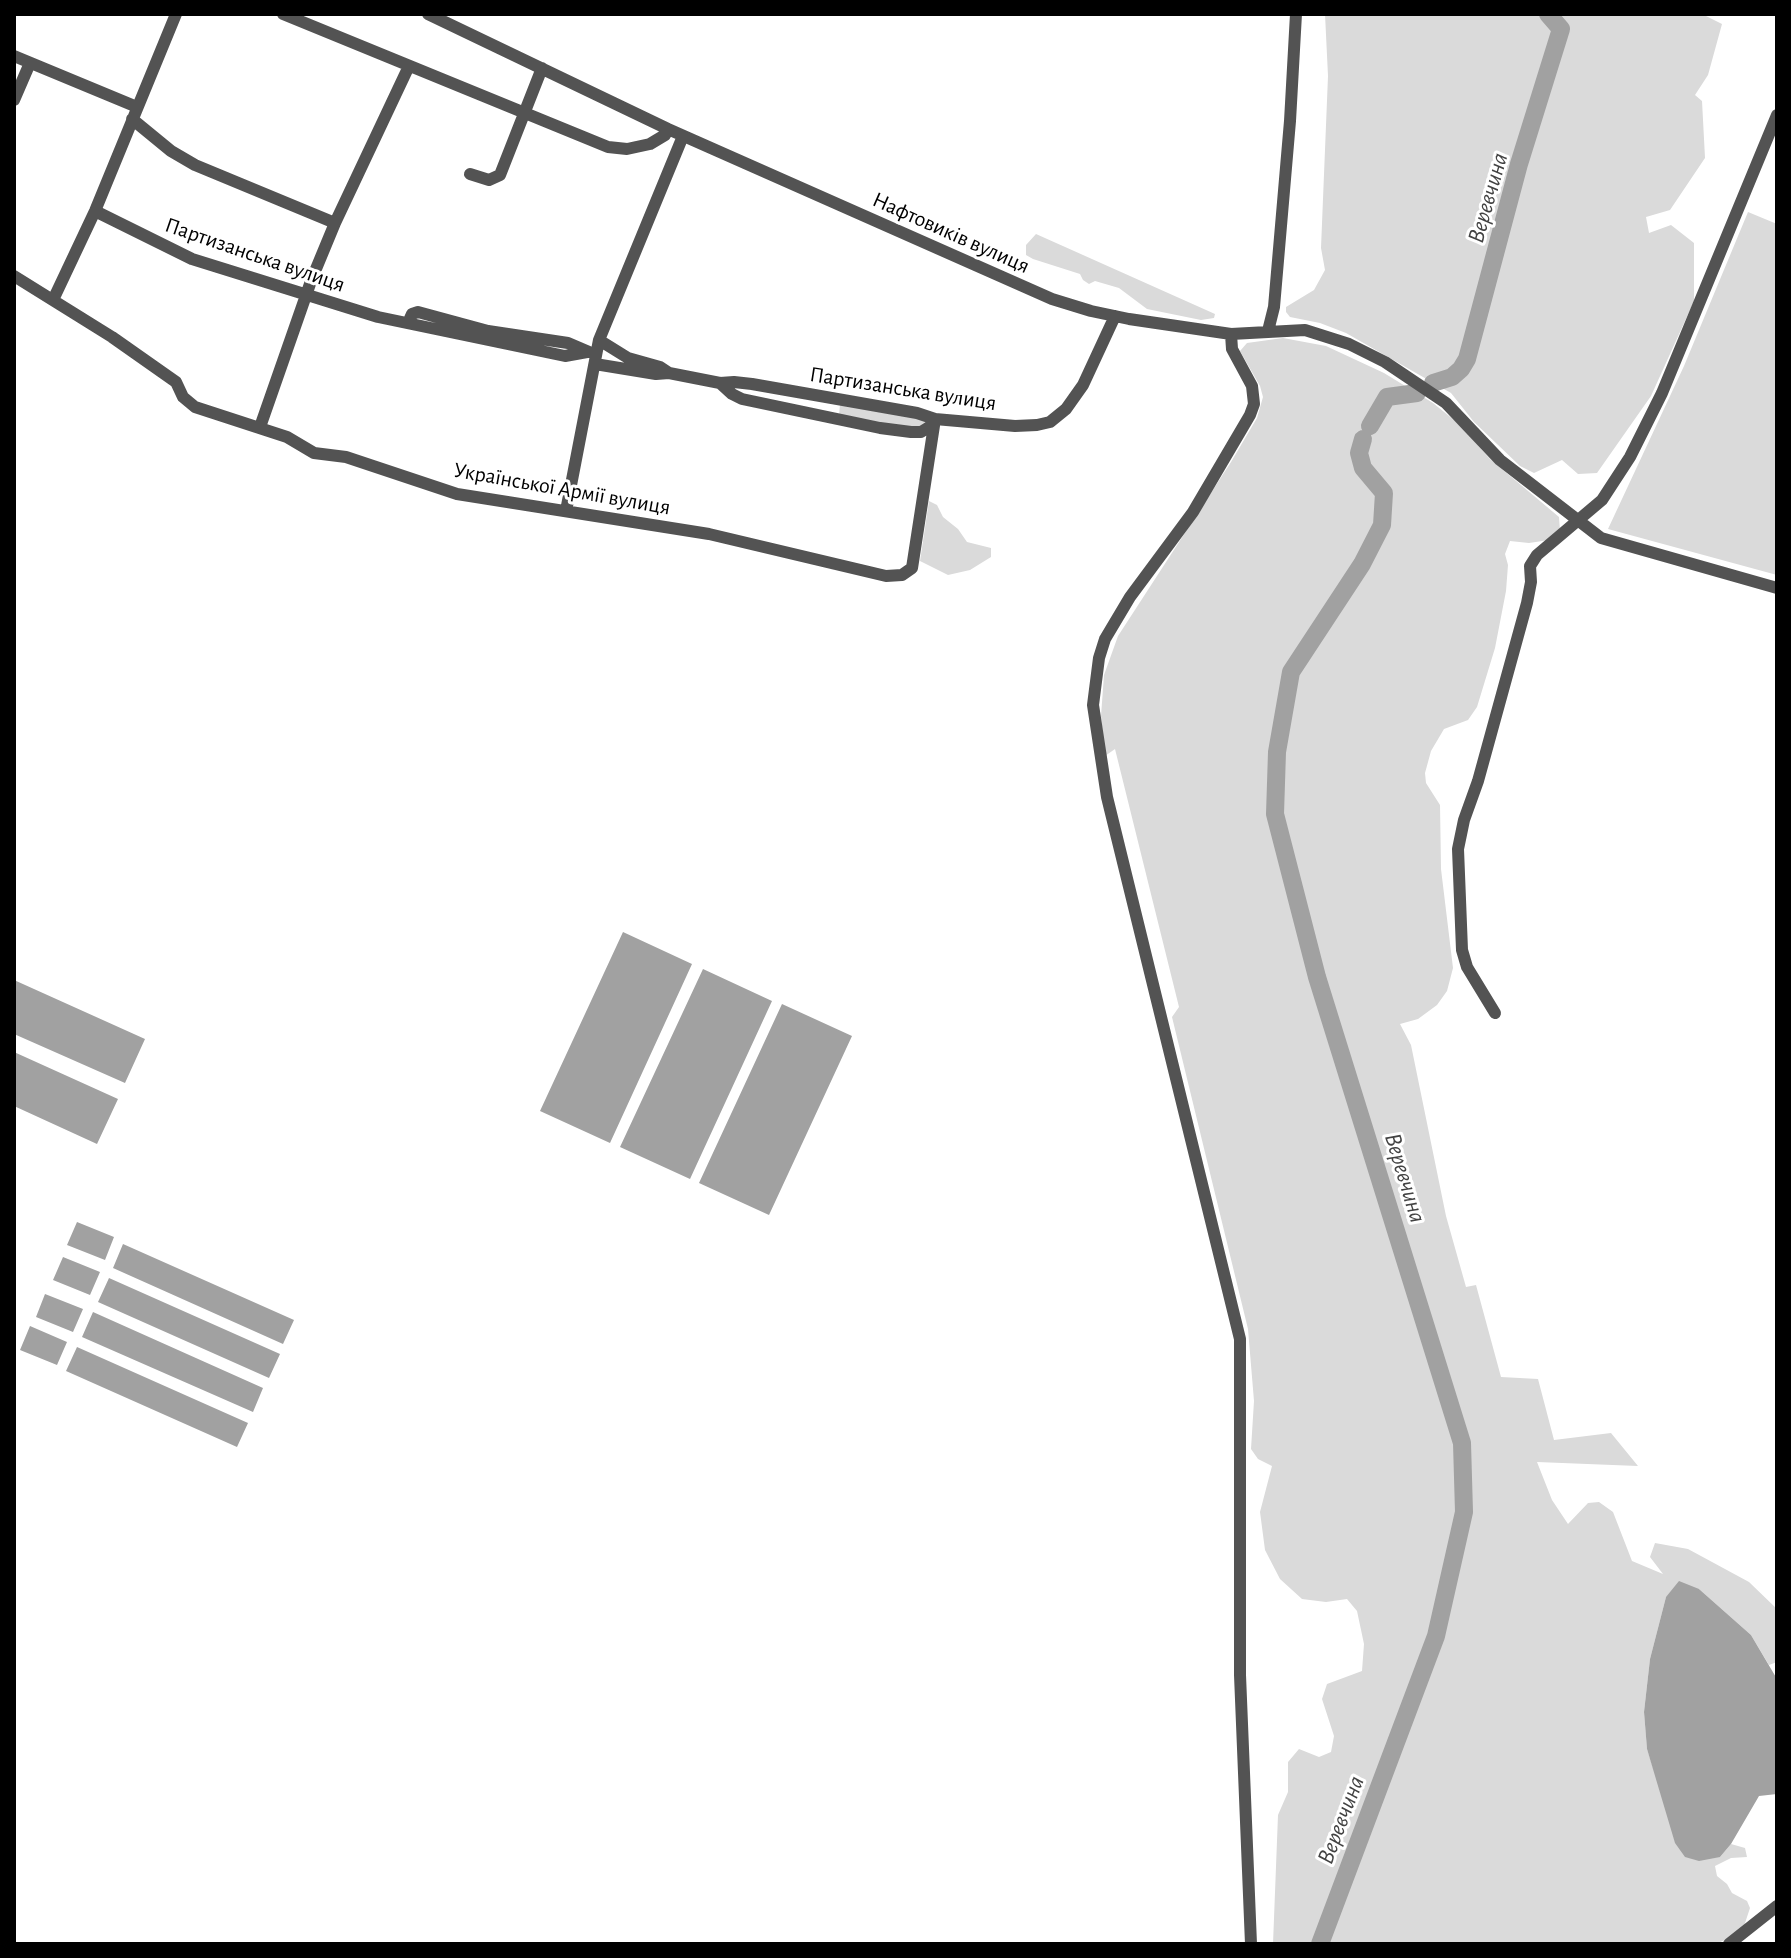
<!DOCTYPE html>
<html>
<head>
<meta charset="utf-8">
<style>
  body { margin:0 }
  #map { position:relative; width:1791px; height:1958px; overflow:hidden; background:#fff; font-family:"Alegreya Sans",sans-serif }
  canvas { display:block }
  .frame { position:absolute; inset:0; border:16px solid #000; pointer-events:none }
</style>
</head>
<body>
<div id="map">
<canvas width="1791" height="1958"></canvas>
<div class="frame"></div>
</div>
<script>
const ctx = document.querySelector('canvas').getContext('2d');
ctx.lineJoin = 'round';
function fillPath(path, color) {
  ctx.fillStyle = color;
  ctx.fill(path, 'evenodd');
}
function toPath(rows) {
  const path = new Path2D();
  for (const r of rows) {
    path.moveTo(r[0], r[1]);
    for (let i = 2; i < r.length; i += 2) path.lineTo(r[i], r[i + 1]);
  }
  return path;
}
function trace(path, color, width, dash) {
  ctx.strokeStyle = color;
  ctx.lineWidth = width;
  ctx.lineCap = dash ? 'butt' : 'round';
  ctx.setLineDash(dash || []);
  ctx.stroke(path);
}
function drawText(font, color, halo, rows, align = 'center') {
  ctx.font = font + ' "Alegreya Sans",sans-serif';
  ctx.lineWidth = 6;
  ctx.setLineDash([]);
  ctx.textBaseline = 'middle';
  ctx.strokeStyle = halo;
  ctx.fillStyle = color;
  for (const [text, x, y, turn = 0] of rows) {
    ctx.save();
    ctx.translate(x, y);
    ctx.rotate((+turn || 0) * Math.PI / 180);
    ctx.textAlign = isNaN(turn) ? turn : align;
    if (halo) ctx.strokeText(text, 0, 0);
    ctx.fillText(text, 0, 0);
    ctx.restore();
  }
}
fillPath(toPath([
  [1325,14,1702,14,1722,24,1708,75,1695,95,1702,101,1705,158,1670,210,1646,217,1649,233,1671,225,1694,243,1694,301,1651,396,1597,473,1578,474,1562,460,1534,473,1520,466,1474,422,1451,393,1346,333,1320,323,1290,317,1286,312,1286,307,1314,290,1325,270,1321,248,1328,76],
  [1748,212,1777,224,1777,575,1608,529,1684,366],
  [1036,234,1215,314,1214,318,1201,320,1147,309,1119,288,1095,281,1089,284,1083,280,1080,274,1033,259,1026,255,1026,245],
  [1283,338,1326,346,1384,373,1433,403,1459,424,1490,459,1559,517,1560,531,1549,540,1529,543,1510,541,1505,554,1508,565,1506,591,1495,648,1477,707,1468,720,1444,729,1431,751,1425,773,1426,783,1440,805,1441,869,1453,968,1447,991,1437,1005,1418,1019,1400,1024,1411,1045,1446,1216,1466,1287,1476,1285,1501,1377,1538,1379,1554,1440,1611,1433,1638,1466,1537,1462,1552,1500,1568,1524,1588,1503,1599,1502,1613,1512,1632,1561,1663,1574,1650,1557,1655,1543,1688,1549,1749,1582,1777,1609,1777,1662,1769,1665,1751,1635,1699,1589,1666,1597,1650,1659,1644,1712,1647,1749,1659,1786,1720,1857,1731,1844,1745,1848,1747,1857,1731,1858,1715,1866,1717,1876,1727,1884,1732,1893,1747,1901,1750,1908,1744,1926,1731,1937,1716,1944,1273,1944,1278,1815,1288,1792,1288,1762,1299,1749,1319,1757,1331,1752,1334,1736,1322,1699,1327,1684,1362,1671,1364,1644,1357,1611,1347,1599,1326,1602,1302,1599,1280,1579,1265,1550,1260,1512,1272,1466,1258,1459,1251,1449,1254,1401,1248,1329,1172,1017,1179,1007,1115,749,1105,756,1101,716,1104,675,1118,636,1231,462,1257,418,1263,397,1260,386,1240,351,1247,343],
  [840,404,923,417,928,423,916,429,839,416],
  [929,501,937,505,943,517,958,529,967,542,991,548,991,557,970,570,948,575,920,561]
]), '#dadada');
fillPath(toPath([
  [623,932,692,964,610,1143,540,1111],
  [703,969,772,1001,690,1179,620,1147],
  [14,980,145,1039,125,1083,14,1034],
  [782,1004,852,1036,769,1215,699,1183],
  [14,1052,118,1099,97,1144,14,1106],
  [77,1222,114,1237,105,1260,67,1245],
  [123,1244,294,1320,283,1344,113,1268],
  [63,1257,100,1272,90,1295,53,1280],
  [109,1278,280,1354,269,1378,98,1302],
  [45,1294,83,1309,73,1332,36,1317],
  [93,1312,263,1388,253,1412,82,1337],
  [30,1326,67,1342,57,1365,20,1350],
  [77,1347,248,1423,237,1447,66,1371],
  [1679,1581,1699,1589,1751,1635,1777,1679,1777,1794,1759,1796,1731,1844,1720,1857,1699,1861,1685,1857,1675,1843,1647,1749,1644,1712,1650,1659,1666,1597]
]), '#a1a1a1');
trace(toPath([
  [1433,383,1452,377,1461,369,1467,359,1519,164,1561,29,1548,14],
  [1370,426,1387,397,1417,393],
  [1320,1944,1436,1636,1464,1512,1462,1443,1317,977,1275,814,1277,752,1291,672,1362,564,1382,525,1384,493,1363,468,1359,453,1363,439]
]), '#a1a1a1', 18);
trace(toPath([
  [283,14,608,147,627,149,650,144,665,135,668,129],
  [428,14,668,129,1052,299,1091,311,1129,319,1231,334,1305,330,1349,344,1385,362,1446,403,1500,460,1601,538,1777,588],
  [14,56,137,107],
  [14,100,30,63],
  [132,119,171,151,195,165,335,223],
  [470,174,489,180,500,175,542,68],
  [95,211,192,259,378,317,565,356,587,352],
  [14,276,112,337,176,382,183,397,195,407,287,437,314,453,346,457,457,494,709,534,886,576,902,575,912,568,935,419],
  [53,300,95,211,176,14],
  [408,323,412,314,418,312,488,331,568,343,589,352],
  [1268,331,1274,307,1290,121,1296,14],
  [1231,334,1232,349,1252,386,1254,404,1250,415,1193,512,1130,597,1105,639,1099,658,1093,705,1107,797,1240,1339,1240,1675,1251,1944],
  [599,340,628,358,660,367,669,373],
  [595,364,656,374,669,373,720,383,734,382,752,384,917,413,935,419,1015,426,1037,425,1050,422,1066,409,1083,385,1115,316],
  [720,383,732,394,742,399,880,428,911,432,921,432,934,424],
  [260,427,311,281,335,223,409,66],
  [566,511,599,340,683,136],
  [1495,1013,1467,967,1462,950,1458,849,1464,820,1478,781,1527,603,1531,582,1530,566,1537,555,1602,500,1630,457,1662,393,1777,115],
  [1729,1944,1777,1906]
]), '#535353', 12);
drawText('22px', '#000', '#fff', [
  ["Нафтовиків вулиця",951,233,24],
  ["Партизанська вулиця",255,255,19],
  ["Партизанська вулиця",903,389,9],
  ["Української Армії вулиця",562,489,10]
]);
drawText('italic 24px', '#424242', '#fff', [
  ["Веревчина",1488,198,-74],
  ["Веревчина",1405,1178,73],
  ["Веревчина",1341,1820,-69]
]);
</script>
</body>
</html>
